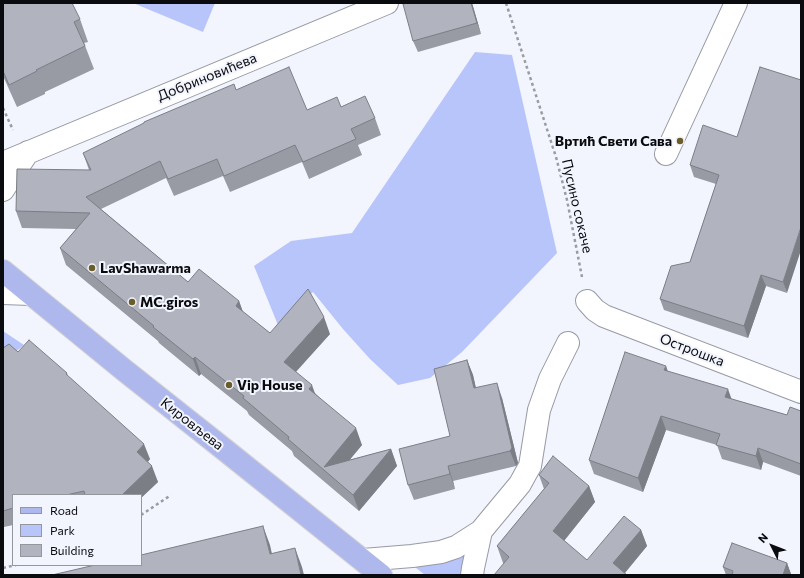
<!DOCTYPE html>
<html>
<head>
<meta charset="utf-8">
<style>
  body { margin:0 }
  #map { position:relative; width:804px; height:578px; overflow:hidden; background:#f2f4fe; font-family:Commissioner,sans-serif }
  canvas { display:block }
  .frame { position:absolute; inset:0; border:4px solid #0a0b0f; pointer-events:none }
  .legend { position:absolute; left:12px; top:494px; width:130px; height:72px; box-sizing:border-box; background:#f2f4fe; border:1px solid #95979e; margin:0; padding:5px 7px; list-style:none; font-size:12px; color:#0a0b0f }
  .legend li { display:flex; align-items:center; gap:8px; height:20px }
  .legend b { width:20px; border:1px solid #95979e }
  .north { position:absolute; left:752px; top:526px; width:40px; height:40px; -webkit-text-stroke:3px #f2f4fe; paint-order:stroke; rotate:312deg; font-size:11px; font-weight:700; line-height:16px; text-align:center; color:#0a0b0f }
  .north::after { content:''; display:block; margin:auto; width:14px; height:18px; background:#0a0b0f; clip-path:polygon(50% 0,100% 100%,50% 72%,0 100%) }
</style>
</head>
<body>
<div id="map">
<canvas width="804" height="578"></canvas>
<div class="frame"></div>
<ul class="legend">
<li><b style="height:5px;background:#aeb8ec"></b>Road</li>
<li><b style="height:11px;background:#b8c5fa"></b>Park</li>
<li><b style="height:11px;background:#b1b4bf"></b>Building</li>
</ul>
<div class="north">N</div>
</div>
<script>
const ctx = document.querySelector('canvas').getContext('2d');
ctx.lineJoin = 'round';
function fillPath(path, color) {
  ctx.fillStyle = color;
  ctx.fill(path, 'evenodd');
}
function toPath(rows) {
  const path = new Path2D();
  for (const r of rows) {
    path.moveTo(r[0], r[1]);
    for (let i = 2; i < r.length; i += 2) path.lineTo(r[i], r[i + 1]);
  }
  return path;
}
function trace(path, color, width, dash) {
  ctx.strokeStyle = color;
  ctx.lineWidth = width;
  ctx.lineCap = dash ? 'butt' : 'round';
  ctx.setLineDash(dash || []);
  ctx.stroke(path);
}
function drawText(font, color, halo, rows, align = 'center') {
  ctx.font = font + ' Commissioner,sans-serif';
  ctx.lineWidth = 4;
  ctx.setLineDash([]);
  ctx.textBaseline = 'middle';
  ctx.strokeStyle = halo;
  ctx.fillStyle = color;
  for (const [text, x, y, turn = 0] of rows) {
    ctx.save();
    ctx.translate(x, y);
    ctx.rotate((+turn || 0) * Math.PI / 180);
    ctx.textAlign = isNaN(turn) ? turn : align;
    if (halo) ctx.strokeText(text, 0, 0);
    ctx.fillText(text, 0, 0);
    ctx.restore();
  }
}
fillPath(toPath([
  [133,3,215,3,203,32],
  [475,52,512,55,557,253,462,352,430,378,398,385,370,359,343,329,313,292,278,325,254,266,291,241,352,233],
  [3,331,24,345,3,362],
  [468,552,462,575,425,575,411,564]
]), '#b8c5fa');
const minor = toPath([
  [666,154,736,3],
  [3,163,387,3],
  [3,190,28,152],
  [3,293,30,294],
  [587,301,595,310,604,316,801,392],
  [363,560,412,556,441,552,456,547,481,531,520,484,526,473,530,466,539,410,550,379,568,343],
  [472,575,473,568,481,531]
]);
const major = toPath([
  [3,271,124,370,225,450,381,575]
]);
trace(minor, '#979aa5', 24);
trace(major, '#d3d3d4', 24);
trace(toPath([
  [506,3,556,157,567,200,582,277],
  [3,108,13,130],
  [141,515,171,495],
  [3,568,16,565]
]), '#9a9ca4', 2.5, [3, 3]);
trace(minor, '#fff', 22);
trace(major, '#aeb8ec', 22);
fillPath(toPath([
  [3,3,80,19,88,42,84,43,94,69,45,92,45,94,17,107,3,76],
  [408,3,472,3,481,34,418,52,413,41],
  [236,90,307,110,341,107,375,118,381,135,358,145,362,155,309,179,302,162,230,192,223,176,174,196,166,178,101,209,188,282,239,301,243,312,270,333,330,334,296,372,362,445,349,460,391,449,397,466,359,511,294,456,292,451,249,415,247,411,201,374,199,376,159,343,158,341,66,265,60,248,76,229,22,228,16,211,89,170,83,153],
  [737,137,787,293,766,286,748,338,664,310,660,299,690,262,716,184,694,177,690,165],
  [3,348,18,352,67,373,68,376,150,459,148,462,158,482,141,498,141,495,13,495,13,525,4,527,3,525],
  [467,360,473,375,476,388,502,398,518,463,516,466,453,481,455,489,414,500,408,485,450,436],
  [666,366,667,371,731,399,787,415,801,411,801,476,763,462,761,470,722,459,717,445,666,430,643,492,594,474,589,460],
  [539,475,589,486,595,502,564,541,587,560,641,530,647,546,625,573,503,563,497,546,544,489],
  [787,563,791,574,791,575,726,575,723,567]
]), '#989ba4');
fillPath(toPath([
  [471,3,472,3,481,34,477,23],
  [801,227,801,250,787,293,783,282],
  [761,275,766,286,748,338,744,326],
  [239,301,245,318,236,306],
  [324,317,330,334,290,378,284,362],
  [195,357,201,374,199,376,193,359],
  [467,360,473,375,479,403,474,388],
  [666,366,671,380,664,370],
  [497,383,502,398,518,463,516,466,510,451],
  [312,385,318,402,309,389],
  [728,389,733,403,725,397],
  [661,416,666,430,643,492,638,478],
  [356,428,362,445,334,479,324,467],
  [144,444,150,459,143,467,137,452],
  [758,448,763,462,761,470,756,456],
  [391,449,397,466,359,511,353,495],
  [152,466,158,482,141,498,141,495,122,495],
  [448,466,453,481,455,489,450,474],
  [589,486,595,502,559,547,553,531],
  [263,526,270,545,276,572,270,554],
  [641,530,647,546,623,575,613,563],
  [295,548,302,567,304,575,301,575],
  [787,563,791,574,791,575,783,575]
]), '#7c7e86');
const building = toPath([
  [3,3,72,3,80,19,74,22,85,46,36,70,37,71,9,85,3,71,3,3],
  [408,3,471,3,477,23,413,41,403,4,408,3],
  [289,67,307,110,337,97,341,107,365,96,375,118,351,129,356,139,303,162,295,145,224,176,217,159,168,179,160,161,86,197,188,282,199,269,239,301,236,306,270,333,308,289,324,317,284,362,312,385,309,389,356,428,324,467,391,449,353,495,288,439,289,437,243,398,244,396,195,357,193,359,153,327,154,326,60,248,90,213,16,211,17,169,91,170,83,153,144,123,144,122,234,84,236,90,289,67],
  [760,67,801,80,801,227,783,282,761,275,744,326,660,299,671,266,690,262,719,175,690,165,703,125,737,137,760,67],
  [29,340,67,373,66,374,144,444,137,452,152,466,122,495,85,495,84,491,66,495,13,495,13,508,3,511,3,348,9,344,18,352,29,340],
  [625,352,666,366,664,370,728,389,725,397,787,415,790,407,801,411,801,464,758,448,756,456,716,445,720,434,661,416,638,478,589,460,625,352],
  [467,360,474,388,497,383,512,448,510,451,448,466,450,474,408,485,399,449,450,436,434,369,467,360],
  [553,456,589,486,553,531,587,560,624,516,641,530,613,563,627,575,494,575,509,557,497,546,549,483,539,475,553,456],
  [263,526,270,554,295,548,301,575,52,575,95,565,141,565,141,555,263,526],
  [732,543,787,563,783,575,732,575,733,571,723,567,732,543]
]);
fillPath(building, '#b1b4bf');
trace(building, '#7c7e86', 1);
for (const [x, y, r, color] of [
  [680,141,4,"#6b5d2a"],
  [92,268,4,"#6b5d2a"],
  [132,302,4,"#6b5d2a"],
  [229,385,4,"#6b5d2a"]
]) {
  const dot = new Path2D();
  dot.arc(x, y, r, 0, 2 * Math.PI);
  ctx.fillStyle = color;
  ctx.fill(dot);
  trace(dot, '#f2f4fe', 1.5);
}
drawText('14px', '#0a0b0f', '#f2f4fe', [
  ["Добриновићева",207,77,-22],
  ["Пусино сокаче",577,206,77],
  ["Острошка",692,350,21],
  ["Кировљева",192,424,38]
]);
drawText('bold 14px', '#0a0b0f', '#f2f4fe', [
  ["Вртић Свети Сава",672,141,"right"],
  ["LavShawarma",100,268],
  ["MC.giros",140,302],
  ["Vip House",237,385]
], 'left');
</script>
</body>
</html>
